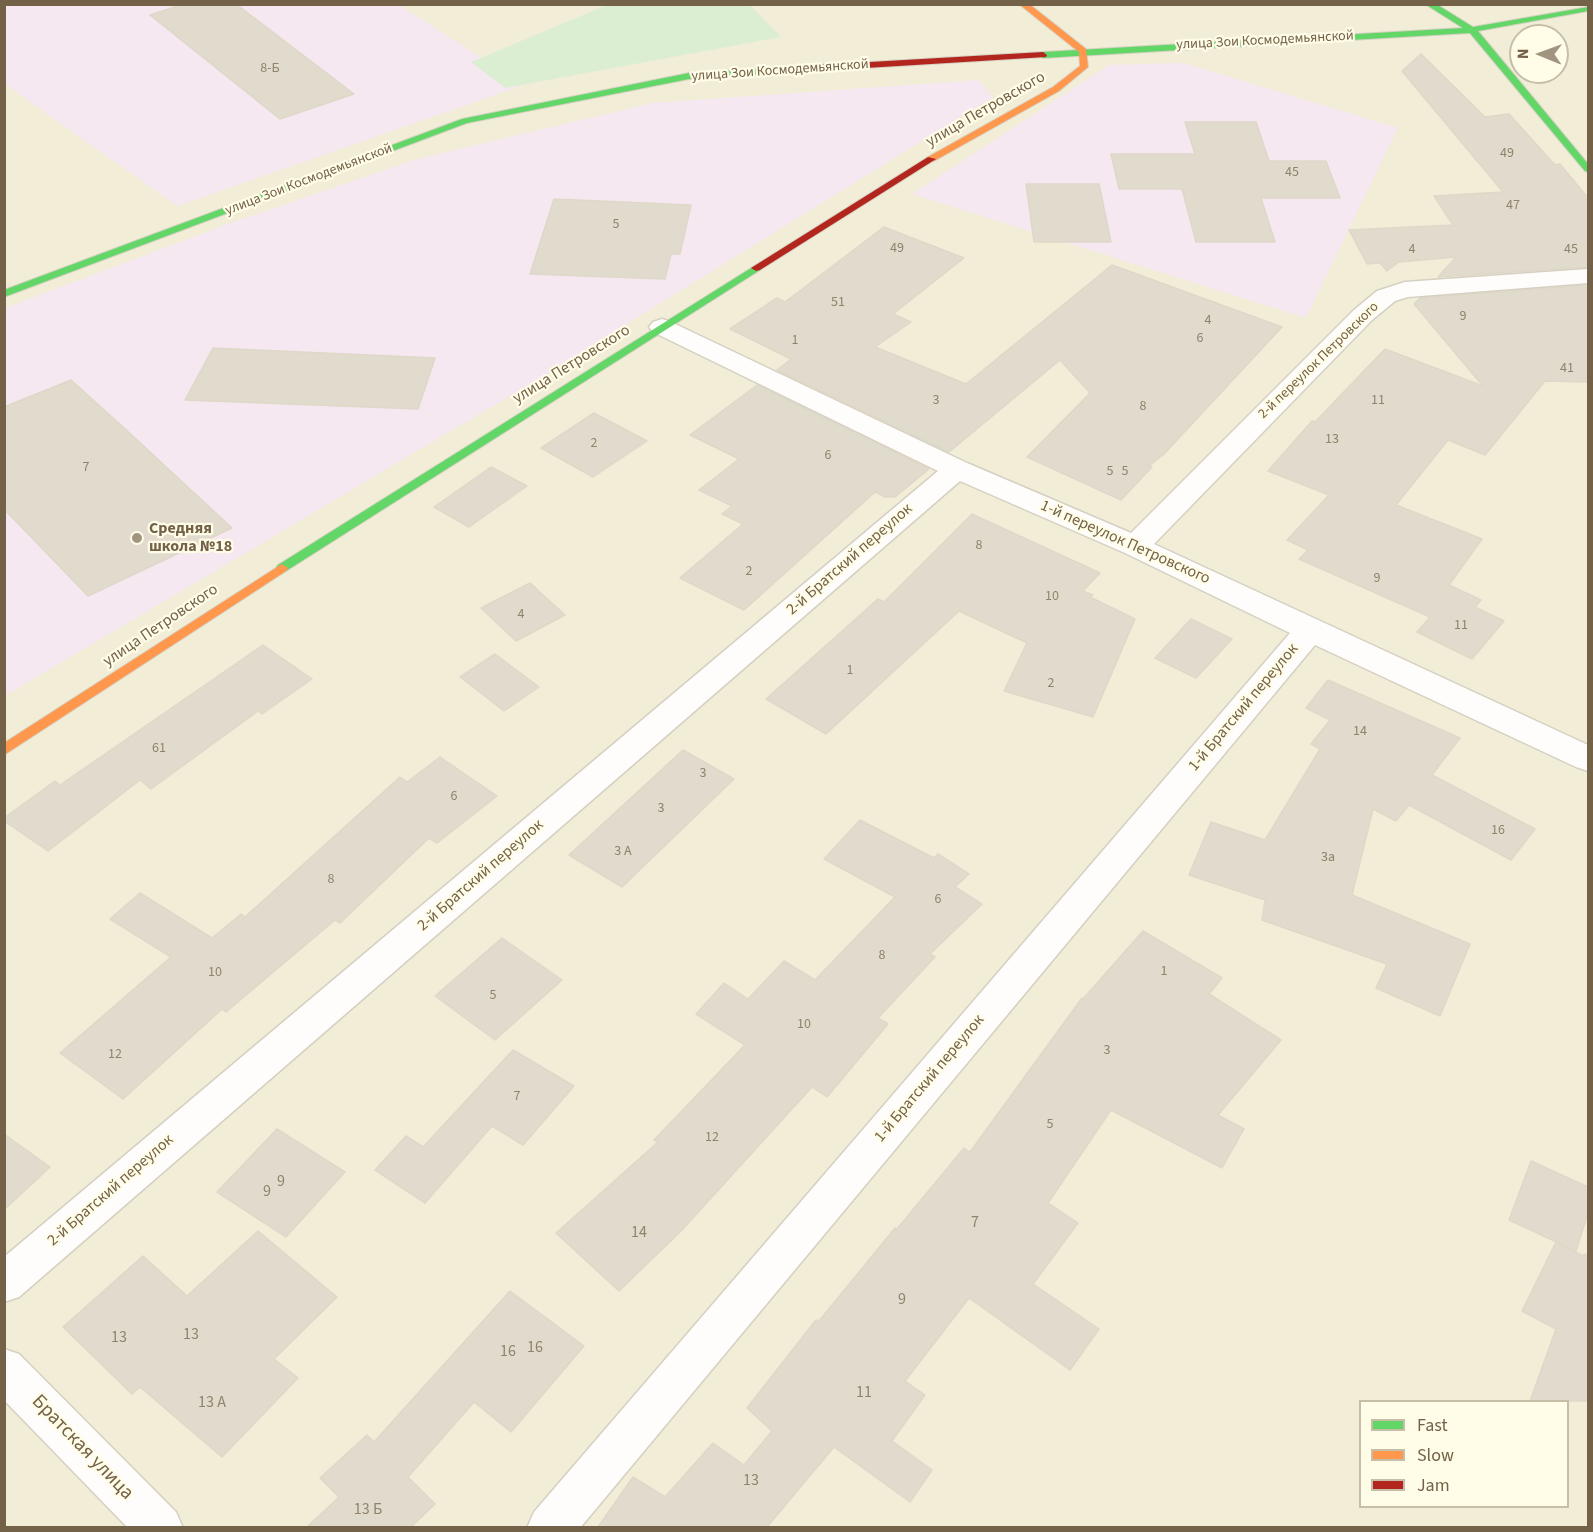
<!DOCTYPE html>
<html>
<head>
<meta charset="utf-8">
<style>
  body { margin:0 }
  #map { position:relative; width:1593px; height:1532px; overflow:hidden; background:#f6f4e7; font-family:"Source Sans 3",sans-serif }
  canvas { display:block }
  .frame { position:absolute; inset:0; border:6px solid #736248; pointer-events:none }
  .legend { position:absolute; left:1359px; top:1400px; width:210px; height:108px; box-sizing:border-box; background:#fffce7; border:2px solid #c7bea7; margin:0; padding:8px 10px; list-style:none; font-size:18px; color:#736248 }
  .legend li { display:flex; align-items:center; gap:12px; height:30px }
  .legend b { width:30px; border:2px solid #c7bea7 }
  .north { position:absolute; left:1509px; top:24px; width:60px; height:60px; box-sizing:border-box; background:#fffce7; border:2px solid #c7bea7; border-radius:50%; rotate:271deg; font-size:16px; font-weight:700; line-height:24px; text-align:center; color:#736248 }
  .north::after { content:''; display:block; margin:auto; width:21px; height:27px; background:#a19580; clip-path:polygon(50% 0,100% 100%,50% 72%,0 100%) }
</style>
</head>
<body>
<div id="map">
<canvas width="1593" height="1532"></canvas>
<div class="frame"></div>
<ul class="legend">
<li><b style="height:8px;background:#63d668"></b>Fast</li>
<li><b style="height:8px;background:#ff974d"></b>Slow</li>
<li><b style="height:8px;background:#b3261e"></b>Jam</li>
</ul>
<div class="north">N</div>
</div>
<script>
const ctx = document.querySelector('canvas').getContext('2d');
ctx.lineJoin = 'round';
function fillPath(path, color) {
  ctx.fillStyle = color;
  ctx.fill(path, 'evenodd');
}
function toPath(rows) {
  const path = new Path2D();
  for (const r of rows) {
    path.moveTo(r[0], r[1]);
    for (let i = 2; i < r.length; i += 2) path.lineTo(r[i], r[i + 1]);
  }
  return path;
}
function trace(path, color, width, dash) {
  ctx.strokeStyle = color;
  ctx.lineWidth = width;
  ctx.lineCap = dash ? 'butt' : 'round';
  ctx.setLineDash(dash || []);
  ctx.stroke(path);
}
function drawText(font, color, halo, rows, align = 'center') {
  ctx.font = font + ' "Source Sans 3",sans-serif';
  ctx.lineWidth = 4.5;
  ctx.setLineDash([]);
  ctx.textBaseline = 'middle';
  ctx.strokeStyle = halo;
  ctx.fillStyle = color;
  for (const [text, x, y, turn = 0] of rows) {
    ctx.save();
    ctx.translate(x, y);
    ctx.rotate((+turn || 0) * Math.PI / 180);
    ctx.textAlign = isNaN(turn) ? turn : align;
    if (halo) ctx.strokeText(text, 0, 0);
    ctx.fillText(text, 0, 0);
    ctx.restore();
  }
}
fillPath(toPath([
  [5,5,1588,5,1588,1527,5,1527],
  [1521,36,1557,36,1557,72,1521,72],
  [1360,1402,1568,1402,1568,1506,1360,1506]
]), '#f2edd7');
fillPath(toPath([
  [398,4,524,85,177,206,5,84,5,5],
  [1184,63,1398,128,1306,318,912,194,1109,65],
  [979,80,993,97,535,381,5,696,5,308,225,225,417,159,653,103]
]), '#f5e8f0');
fillPath(toPath([
  [607,5,750,5,781,37,505,88,471,62]
]), '#dceed2');
const building = toPath([
  [184,4,236,4,354,94,280,119,150,15,184,4],
  [1421,54,1485,117,1509,114,1555,165,1560,164,1588,198,1588,267,1438,277,1456,257,1399,262,1387,271,1380,263,1367,264,1349,230,1453,225,1434,196,1503,192,1402,71,1421,54],
  [1185,122,1256,122,1269,161,1326,161,1340,198,1261,198,1275,242,1196,242,1182,189,1119,189,1111,154,1195,154,1185,122],
  [1026,184,1099,184,1111,242,1034,242,1026,184],
  [554,199,691,205,680,254,671,254,665,279,530,274,554,199],
  [884,227,964,258,893,314,911,322,875,347,966,384,1112,265,1282,327,1164,454,1149,466,1152,467,1121,500,1027,457,1090,393,1060,360,949,452,777,370,791,359,730,329,777,298,785,302,884,227],
  [1588,285,1588,382,1545,381,1485,455,1448,440,1396,505,1482,539,1449,585,1481,600,1475,607,1504,621,1472,659,1417,632,1430,617,1299,559,1308,550,1287,540,1329,495,1268,471,1312,421,1315,422,1385,349,1483,386,1414,304,1420,298,1588,285],
  [213,348,435,358,418,409,185,400,213,348],
  [71,380,123,427,232,528,88,596,4,509,4,407,71,380],
  [757,385,929,469,895,497,885,497,875,492,744,610,680,578,743,524,722,514,732,506,699,490,739,459,690,435,757,385],
  [594,413,647,441,593,477,541,448,594,413],
  [491,467,527,486,469,527,434,507,491,467],
  [972,514,1100,573,1083,591,1093,595,1090,597,1135,619,1093,717,1004,691,1027,643,959,611,826,734,766,699,878,599,884,602,972,514],
  [530,583,565,615,516,641,481,608,530,583],
  [1191,619,1232,639,1196,678,1155,658,1191,619],
  [263,645,312,679,262,714,258,711,151,789,140,780,48,851,4,821,4,818,55,781,60,785,263,645],
  [495,654,539,687,504,711,460,677,495,654],
  [1328,680,1460,738,1432,775,1535,829,1511,860,1409,805,1396,821,1373,809,1352,895,1470,944,1440,1016,1376,988,1387,964,1262,920,1265,900,1189,875,1211,822,1265,840,1320,749,1311,744,1330,720,1306,708,1328,680],
  [683,750,734,779,622,887,569,855,683,750],
  [440,757,497,796,437,843,429,838,340,923,335,920,226,1012,222,1009,123,1099,60,1053,171,957,110,919,140,893,212,938,241,914,245,917,400,777,407,782,440,757],
  [860,820,934,858,938,854,969,874,955,887,982,904,930,954,935,957,878,1018,888,1024,827,1097,812,1087,682,1230,619,1291,556,1233,658,1142,654,1140,745,1045,696,1014,724,983,748,999,784,961,815,980,895,897,824,859,860,820],
  [1143,931,1222,978,1209,994,1281,1040,1218,1115,1244,1129,1222,1168,1111,1110,1048,1203,1078,1223,1033,1284,1099,1329,1070,1370,969,1298,905,1381,925,1395,892,1441,932,1470,910,1502,834,1447,767,1527,598,1527,633,1477,665,1497,713,1443,744,1465,772,1431,747,1408,816,1320,819,1321,895,1228,897,1229,964,1148,970,1152,1082,998,1083,999,1143,931],
  [502,938,562,980,495,1040,435,996,502,938],
  [513,1050,574,1086,523,1145,492,1126,425,1203,375,1170,406,1136,423,1147,513,1050],
  [277,1129,345,1172,286,1237,217,1192,277,1129],
  [4,1134,50,1167,4,1210,4,1134],
  [1531,1161,1588,1187,1588,1213,1576,1251,1509,1220,1531,1161],
  [258,1231,337,1297,274,1359,298,1378,222,1457,140,1387,132,1394,63,1327,143,1256,187,1296,258,1231],
  [1556,1242,1583,1256,1584,1254,1588,1255,1588,1401,1530,1401,1556,1329,1522,1311,1556,1242],
  [510,1291,584,1346,511,1432,474,1402,408,1477,435,1504,411,1527,307,1527,339,1497,320,1478,367,1435,374,1442,510,1291]
]);
fillPath(building, '#e0dbcc');
trace(building, '#dfd8c9', 1.5);
const street = toPath([
  [1588,269,1588,283,1408,297,1395,301,1372,320,1154,544,1588,745,1588,771,1576,767,1315,645,580,1528,527,1528,534,1512,1290,633,1125,553,960,481,19,1297,4,1302,4,1257,938,471,653,332,649,327,653,322,662,319,671,322,967,463,1131,533,1354,310,1377,291,1405,282,1588,269],
  [4,1349,19,1354,176,1512,183,1528,128,1528,4,1400,4,1349]
]);
const fast = toPath([
  [1425,4,1436,4,1473,27,1588,7,1588,11,1478,31,1588,164,1588,172,1585,171,1470,33,1043,58,1039,55,1043,52,1463,28,1425,4],
  [800,66,804,69,803,71,689,79,467,123,4,297,4,290,462,119,689,73,800,66],
  [756,265,760,266,760,270,286,571,278,571,276,568,278,565,756,265]
]);
const slow = toPath([
  [1019,4,1029,4,1086,49,1088,67,1059,91,934,161,928,161,928,157,1053,87,1080,66,1079,52,1019,4],
  [282,564,288,568,286,571,4,755,4,743,282,564]
]);
const jam = toPath([
  [1043,52,1047,55,1046,57,800,72,796,69,800,66,1043,52],
  [928,157,936,159,760,270,756,271,751,268,928,157]
]);
trace(street, '#d5d0c2', 3);
trace(fast, '#d6d1c4', 2);
trace(slow, '#d6d1c4', 2);
trace(jam, '#d6d1c4', 2);
fillPath(street, '#fefdfb');
fillPath(fast, '#63d668');
fillPath(slow, '#ff974d');
fillPath(jam, '#b3261e');
for (const [x, y, r, color] of [
  [137,538,6,"#a19580"]
]) {
  const dot = new Path2D();
  dot.arc(x, y, r, 0, 2 * Math.PI);
  ctx.fillStyle = color;
  ctx.fill(dot);
  trace(dot, '#fffce7', 2);
}
drawText('14px', '#736248', '#fffce7', [
  ["улица Зои Космодемьянской",1265,41,-3],
  ["улица Зои Космодемьянской",780,71,-4],
  ["улица Зои Космодемьянской",309,180,-21],
  ["2-й переулок Петровского",1319,361,-44]
]);
drawText('14px', '#90836c', null, [
  ["8-Б",270,69],
  ["49",1507,154],
  ["45",1292,173],
  ["47",1513,206],
  ["5",616,225],
  ["49",897,249],
  ["4",1412,250],
  ["45",1571,250],
  ["51",838,303],
  ["9",1463,317],
  ["4",1208,321],
  ["6",1200,339],
  ["1",795,341],
  ["41",1567,369],
  ["3",936,401],
  ["11",1378,401],
  ["8",1143,407],
  ["13",1332,440],
  ["2",594,444],
  ["6",828,456],
  ["7",86,468],
  ["5",1110,472],
  ["5",1125,472],
  ["8",979,546],
  ["2",749,572],
  ["9",1377,579],
  ["10",1052,597],
  ["4",521,615],
  ["11",1461,626],
  ["1",850,671],
  ["2",1051,684],
  ["14",1360,732],
  ["61",159,749],
  ["3",703,774],
  ["6",454,797],
  ["3",661,809],
  ["16",1498,831],
  ["3 А",623,852],
  ["3а",1328,858],
  ["8",331,880],
  ["6",938,900],
  ["8",882,956],
  ["1",1164,972],
  ["10",215,973],
  ["5",493,996],
  ["10",804,1025],
  ["3",1107,1051],
  ["12",115,1055],
  ["7",517,1097],
  ["5",1050,1125],
  ["12",712,1138]
]);
drawText('16px', '#736248', '#fffce7', [
  ["улица Петровского",986,110,-30],
  ["улица Петровского",572,365,-32],
  ["1-й переулок Петровского",1125,543,24],
  ["2-й Братский переулок",850,560,-41],
  ["улица Петровского",161,626,-34],
  ["1-й Братский переулок",1244,708,-50],
  ["2-й Братский переулок",481,876,-41],
  ["1-й Братский переулок",930,1079,-50],
  ["2-й Братский переулок",111,1191,-41]
]);
drawText('bold 16px', '#736248', '#fffce7', [
  ["Средняя",149,529],
  ["школа №18",149,547]
], 'left');
drawText('16px', '#90836c', null, [
  ["9",281,1182],
  ["9",267,1192],
  ["7",975,1223],
  ["14",639,1233],
  ["9",902,1300],
  ["13",191,1335],
  ["13",119,1338],
  ["16",535,1348],
  ["16",508,1352],
  ["11",864,1393],
  ["13 А",212,1403],
  ["13",751,1481],
  ["13 Б",368,1510]
]);
drawText('20px', '#736248', '#fffce7', [
  ["Братская улица",82,1448,46]
]);
</script>
</body>
</html>
